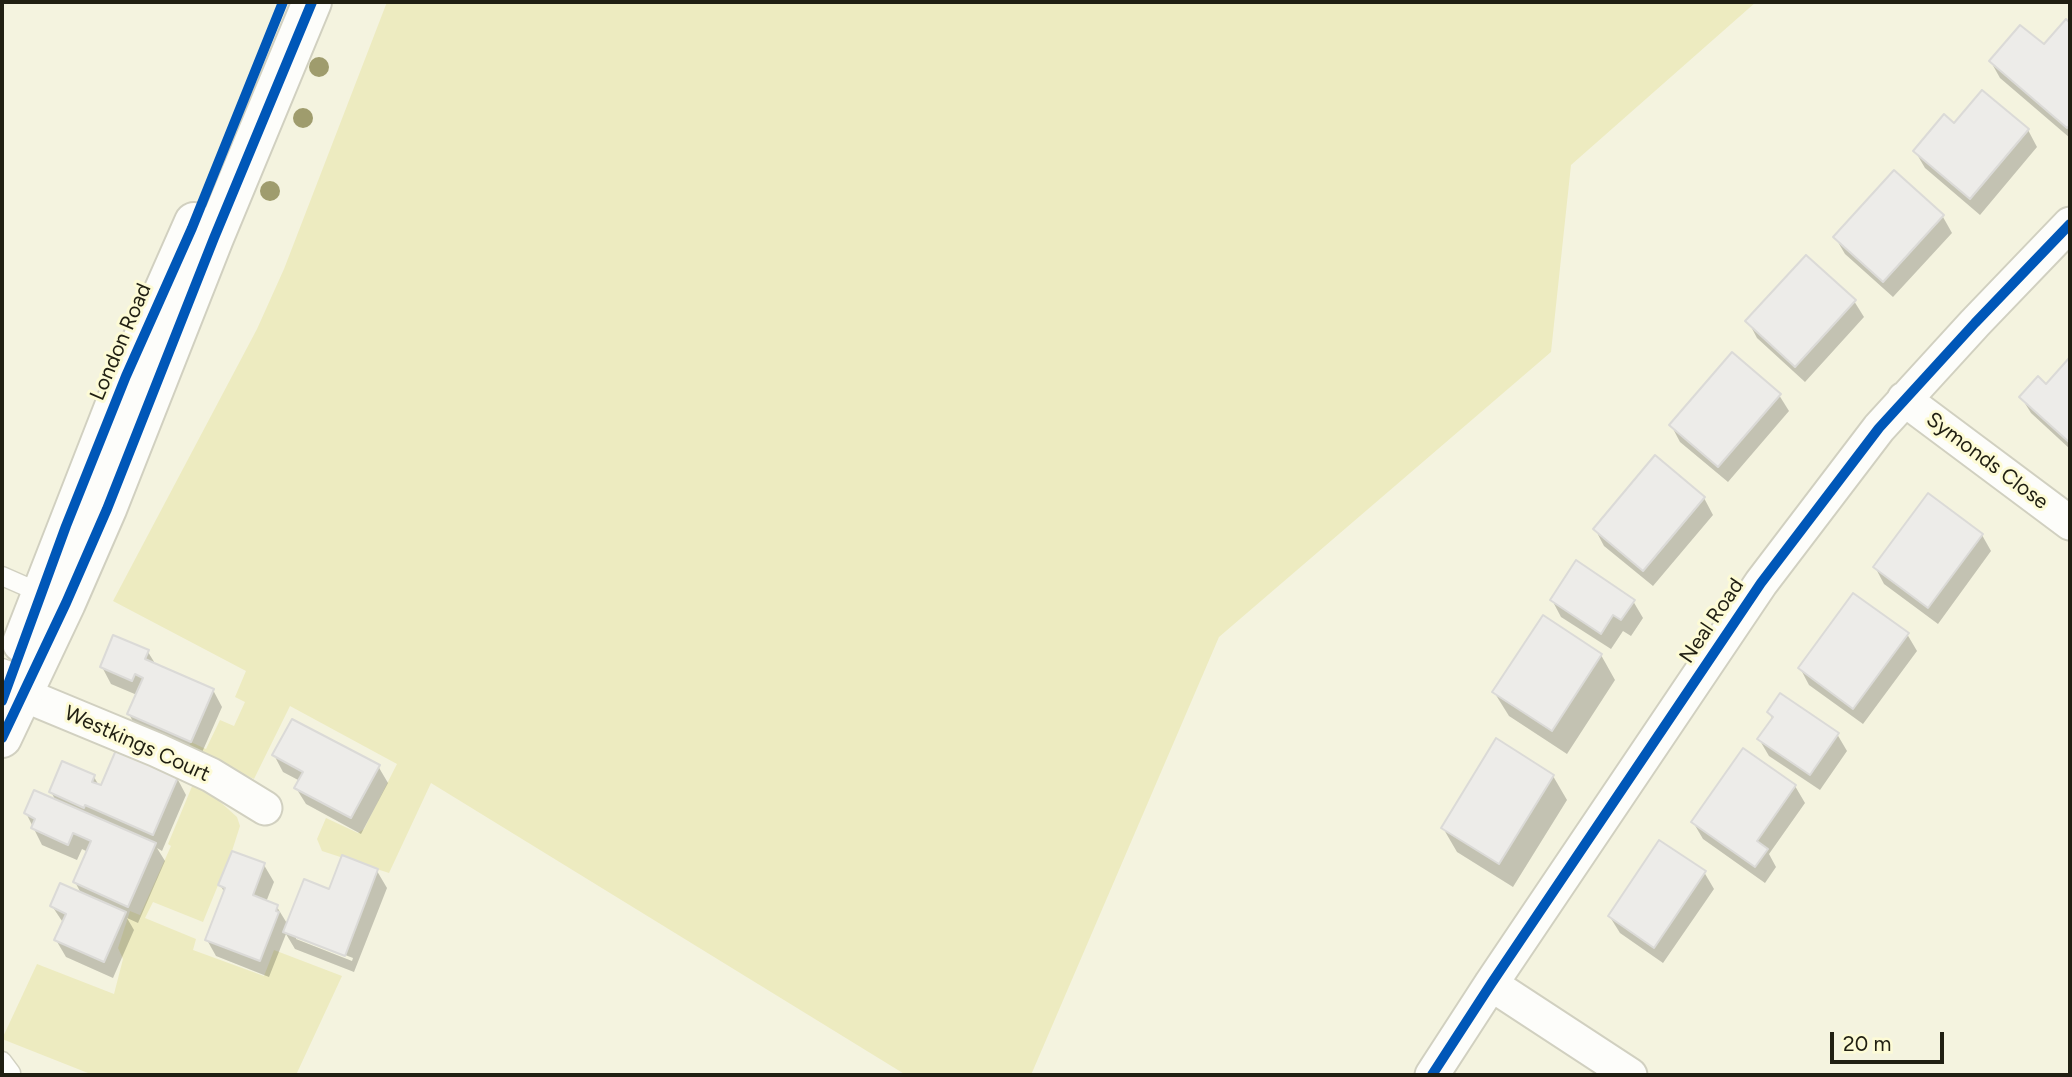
<!DOCTYPE html>
<html>
<head>
<meta charset="utf-8">
<style>
  body { margin:0 }
  #map { position:relative; width:2072px; height:1077px; overflow:hidden; background:#f4f3df; font-family:Figtree,sans-serif }
  canvas { display:block }
  .frame { position:absolute; inset:0; border:4px solid #201f12; pointer-events:none }
  .scale { position:absolute; left:1830px; top:1032px; width:114px; height:32px; box-sizing:border-box; border:4px solid #201f12; border-top:0; padding-left:9px; font-size:21px; line-height:24px; white-space:nowrap; color:#201f12; -webkit-text-stroke:5px #fdfbd6; paint-order:stroke }
</style>
</head>
<body>
<div id="map">
<canvas width="2072" height="1077"></canvas>
<div class="frame"></div>
<div class="scale">20 m</div>
</div>
<script>
const ctx = document.querySelector('canvas').getContext('2d');
ctx.lineJoin = 'round';
function fillPath(path, color) {
  ctx.fillStyle = color;
  ctx.fill(path, 'evenodd');
}
function toPath(rows) {
  const path = new Path2D();
  for (const r of rows) {
    path.moveTo(r[0], r[1]);
    for (let i = 2; i < r.length; i += 2) path.lineTo(r[i], r[i + 1]);
  }
  return path;
}
function trace(path, color, width, dash) {
  ctx.strokeStyle = color;
  ctx.lineWidth = width;
  ctx.lineCap = dash ? 'butt' : 'round';
  ctx.setLineDash(dash || []);
  ctx.stroke(path);
}
function drawText(font, color, halo, rows, align = 'center') {
  ctx.font = font + ' Figtree,sans-serif';
  ctx.lineWidth = 6;
  ctx.setLineDash([]);
  ctx.textBaseline = 'middle';
  ctx.strokeStyle = halo;
  ctx.fillStyle = color;
  for (const [text, x, y, turn = 0] of rows) {
    ctx.save();
    ctx.translate(x, y);
    ctx.rotate((+turn || 0) * Math.PI / 180);
    ctx.textAlign = isNaN(turn) ? turn : align;
    if (halo) ctx.strokeText(text, 0, 0);
    ctx.fillText(text, 0, 0);
    ctx.restore();
  }
}
fillPath(toPath([
  [387,2,1756,2,1571,165,1551,352,1219,637,1031,1075,906,1075,431,783,389,873,322,851,317,839,326,818,358,833,364,829,397,764,290,706,254,779,188,748,191,742,206,749,220,720,234,726,245,702,235,697,246,671,113,601,257,329,284,269],
  [193,784,208,791,237,817,240,826,232,851,203,922,153,902,145,918,196,939,193,950,264,976,274,950,342,976,296,1075,93,1075,2,1039,37,964,114,994,123,959,118,948,130,911,140,915,171,846,168,844]
]), '#edebc0');
fillPath(toPath([
  [2066,21,2070,25,2070,138,2000,78,1991,62,2044,47],
  [1955,125,2028,130,2037,147,1980,215,1925,168,1915,151],
  [1895,172,1943,217,1952,233,1893,297,1845,254,1835,237],
  [1854,301,1864,317,1805,382,1757,338,1748,321],
  [2070,360,2070,449,2031,413,2021,397,2046,387],
  [1779,395,1789,411,1728,482,1680,442,1671,425],
  [1704,498,1713,515,1653,586,1604,546,1595,529],
  [1982,535,1991,551,1938,624,1884,584,1875,567],
  [1552,600,1633,601,1643,618,1631,636,1623,631,1611,649,1561,617],
  [1907,634,1917,651,1863,724,1809,685,1800,668],
  [148,652,156,665,213,690,222,707,200,757,138,731,129,714,137,695,111,684,102,667],
  [1601,655,1615,680,1567,754,1509,716,1494,692],
  [1769,713,1837,734,1847,751,1820,790,1769,756,1759,739,1773,720],
  [274,755,378,766,388,783,361,834,306,804,296,788,300,781,283,772],
  [1553,776,1567,800,1513,887,1457,852,1443,828],
  [94,777,101,789,177,778,186,795,162,851,157,848,165,861,138,923,127,918,134,930,113,978,66,957,56,940,64,924,52,906,82,895,75,882,88,852,82,849,77,860,42,845,26,813,56,801,51,792],
  [1795,786,1805,803,1769,854,1776,867,1765,883,1703,839,1693,822],
  [264,865,274,882,266,902,277,907,288,925,377,871,387,888,354,972,295,949,286,934,269,977,216,956,207,940,225,893,220,885],
  [296,936,353,958,352,961,296,939],
  [1704,872,1714,889,1663,963,1620,933,1610,917]
]), '#0003');
const building = toPath([
  [2066,19,2070,23,2070,125,2067,128,1989,61,2020,25,2044,44,2066,19],
  [1982,90,2029,129,1970,199,1913,151,1944,114,1954,123,1982,90],
  [1894,170,1944,215,1883,282,1833,237,1894,170],
  [1806,255,1856,300,1795,367,1745,321,1806,255],
  [1732,352,1781,394,1718,467,1669,425,1732,352],
  [2070,357,2070,443,2019,397,2038,376,2046,384,2070,357],
  [1655,455,1705,497,1643,571,1593,529,1655,455],
  [1928,493,1983,534,1928,608,1873,567,1928,493],
  [1576,560,1635,600,1621,620,1613,615,1601,634,1550,600,1576,560],
  [1853,593,1909,633,1853,709,1798,668,1853,593],
  [1543,615,1602,654,1552,731,1492,692,1543,615],
  [113,635,149,650,145,659,214,689,191,742,127,714,143,678,135,674,132,681,100,667,113,635],
  [1780,693,1839,733,1810,775,1757,739,1773,717,1767,712,1780,693],
  [292,719,380,765,351,818,294,788,303,772,272,755,292,719],
  [1496,738,1554,775,1499,864,1441,828,1496,738],
  [1743,748,1796,785,1757,841,1768,849,1755,867,1691,822,1743,748],
  [116,750,178,777,153,835,85,805,84,808,49,792,62,761,95,775,92,782,101,785,116,750],
  [34,790,156,843,128,907,73,882,91,841,73,833,68,845,31,828,35,819,24,813,34,790],
  [1659,840,1706,871,1654,948,1608,916,1659,840],
  [232,851,265,863,253,895,278,905,276,911,279,912,260,961,205,940,225,888,218,885,232,851],
  [342,855,378,869,345,956,283,932,304,879,329,889,342,855],
  [60,883,126,912,104,962,54,940,66,914,50,906,60,883]
]);
fillPath(building, '#edece9');
trace(building, '#dbdad7', 2);
const lane = toPath([
  [2,576,43,594],
  [2,668,31,679],
  [2,1061,11,1073]
]);
const street = toPath([
  [1904,399,2070,523],
  [5,687,157,750,211,775,265,808],
  [1491,984,1630,1075],
  [1432,1075,1491,984,1761,583,1879,428,1975,323,2070,224]
]);
const primary = toPath([
  [22,643,126,376,194,222],
  [2,738,66,603,107,509,214,238,312,2]
]);
trace(lane, '#d1d0c0', 21);
trace(street, '#d1d0c0', 37);
trace(primary, '#d1d0c0', 42);
trace(lane, '#fdfdfa', 18);
trace(street, '#fdfdfa', 33);
trace(primary, '#fdfdfa', 38);
trace(toPath([
  [2,701,66,526,126,376,192,228,283,2],
  [2,738,66,603,107,509,214,238,312,2],
  [1432,1075,1491,984,1761,583,1879,428,1975,323,2070,224]
]), '#0057b8', 10);
ctx.fillStyle = '#9f9c6d';
for (const [x, y] of [
  [319,67],
  [303,118],
  [270,191]
]) {
  ctx.beginPath();
  ctx.arc(x, y, 10, 0, 2 * Math.PI);
  ctx.fill();
}
drawText('21px', '#201f12', '#fdfbd6', [
  ["London Road",121,342,-67],
  ["Symonds Close",1987,461,37],
  ["Neal Road",1712,621,-56],
  ["Westkings Court",137,744,24]
]);
</script>
</body>
</html>
